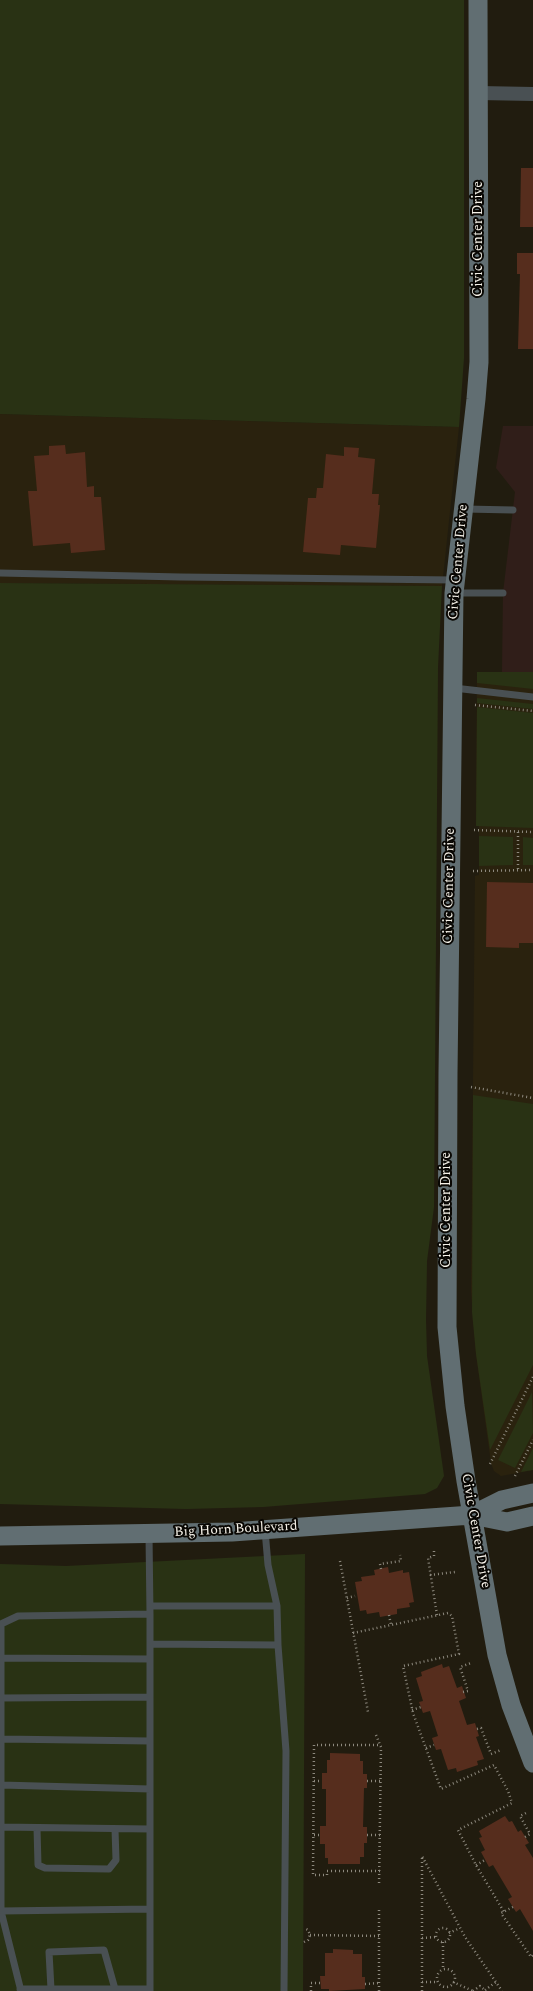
<!DOCTYPE html>
<html>
<head>
<meta charset="utf-8">
<style>
  body { margin:0 }
  canvas { display:block; background:#211c0f }
</style>
</head>
<body>
<canvas width="533" height="1991"></canvas>
<script>
const ctx = document.querySelector('canvas').getContext('2d');
ctx.lineJoin = 'round';
function fillPath(path, color) {
  ctx.fillStyle = color;
  ctx.fill(path, 'evenodd');
}
function toPath(rows) {
  const path = new Path2D();
  for (const r of rows) {
    if (r.length === 3) {
      path.moveTo(r[0] + r[2], r[1]);
      path.arc(r[0], r[1], r[2], 0, 2 * Math.PI);
      continue;
    }
    path.moveTo(r[0], r[1]);
    for (let i = 2; i < r.length; i += 2) path.lineTo(r[i], r[i + 1]);
  }
  return path;
}
function trace(path, color, width, dash) {
  ctx.strokeStyle = color;
  ctx.lineWidth = width;
  ctx.lineCap = dash ? 'butt' : 'round';
  ctx.setLineDash(dash || []);
  ctx.stroke(path);
}
function drawText(font, color, halo, rows, align = 'center') {
  ctx.font = font + ' Spectral,serif';
  ctx.lineWidth = 4;
  ctx.setLineDash([]);
  ctx.textBaseline = 'middle';
  ctx.strokeStyle = halo;
  ctx.fillStyle = color;
  for (const [text, x, y, turn = 0] of rows) {
    ctx.save();
    ctx.translate(x, y);
    ctx.rotate((+turn || 0) * Math.PI / 180);
    ctx.textAlign = isNaN(turn) ? turn : align;
    if (halo) ctx.strokeText(text, 0, 0);
    ctx.fillText(text, 0, 0);
    ctx.restore();
  }
}
fillPath(toPath([
  [0,414,459,427,442,586,0,583],
  [477,672,533,672,533,1470,501,1476,494,1471,491,1463,476,1354,471,1291,475,876,479,875,479,826,476,826]
]), '#2a220e');
fillPath(toPath([
  [503,426,533,426,533,672,502,672,503,593,515,492,496,468]
]), '#301e19');
fillPath(toPath([
  [0,0,464,0,464,358,459,427,0,414],
  [0,583,442,586,438,667,434,1207,427,1261,426,1320,427,1356,444,1476,437,1488,425,1494,263,1507,186,1509,0,1504],
  [477,672,533,672,533,689,477,683],
  [477,698,533,704,533,709,477,703],
  [477,707,533,713,533,828,476,826],
  [479,836,513,837,513,865,479,866],
  [523,837,533,838,533,865,523,865],
  [473,1095,533,1104,533,1365,490,1450,476,1354,472,1312],
  [532,1392,533,1433,515,1468,498,1460],
  [533,1448,533,1470,521,1472],
  [305,1554,303,1991,0,1991,0,1564,66,1566]
]), '#293214');
fillPath(toPath([
  [521,168,533,168,533,227,520,227],
  [517,253,533,253,533,349,518,349,520,274,517,274],
  [65,445,66,454,85,452,87,487,94,486,94,497,101,497,105,550,71,553,70,543,33,546,28,491,37,491,34,456,49,455,49,446],
  [344,447,359,448,358,457,375,459,372,494,379,494,378,505,380,505,376,548,341,545,340,555,303,552,308,498,316,498,317,488,323,488,326,454,344,456],
  [487,882,533,883,533,943,519,943,519,948,486,947],
  [388,1567,389,1573,403,1570,403,1573,409,1572,414,1602,409,1603,410,1607,397,1609,397,1614,380,1617,379,1612,367,1614,366,1610,360,1611,355,1582,362,1581,361,1577,375,1575,374,1570],
  [442,1664,443,1668,449,1666,457,1688,462,1686,466,1698,459,1701,467,1725,475,1723,479,1736,476,1737,484,1759,477,1761,478,1765,457,1772,456,1768,448,1770,441,1749,436,1750,432,1738,438,1736,430,1711,423,1713,419,1702,423,1701,416,1678,422,1676,421,1672],
  [330,1753,360,1754,360,1761,363,1761,363,1774,367,1774,367,1788,364,1788,363,1827,367,1827,367,1843,364,1843,364,1857,360,1857,360,1864,328,1864,328,1858,325,1858,325,1844,320,1844,320,1826,326,1826,326,1789,322,1789,322,1773,327,1773,327,1760,330,1760],
  [505,1816,509,1822,512,1821,518,1832,521,1830,529,1843,525,1845,533,1858,533,1931,520,1909,516,1912,508,1899,512,1897,493,1865,489,1867,481,1852,485,1850,479,1838,482,1837,479,1831],
  [333,1949,353,1950,353,1954,362,1954,362,1977,365,1977,365,1989,329,1991,329,1989,321,1989,320,1976,325,1976,325,1953,333,1953]
]), '#562d1d');
trace(toPath([
  [475,705,533,711],
  [474,830,533,832],
  [518,832,518,870],
  [473,871,533,870],
  [471,1087,533,1098],
  [490,1464,533,1377],
  [515,1476,533,1440],
  [434,1551,434,1556,428,1558,437,1615],
  [340,1561,368,1712],
  [381,1569,380,1564,401,1561,400,1555],
  [430,1575,455,1572],
  [347,1598,355,1596],
  [389,1615,391,1625],
  [353,1633,448,1613,452,1616,459,1654,403,1666,413,1713,441,1789,494,1765,508,1791,512,1803,458,1830,476,1865,504,1912],
  [463,1692,468,1691,460,1667,471,1663],
  [412,1710,421,1707],
  [477,1729,481,1728,491,1754,501,1750],
  [376,1735,381,1747,379,1886],
  [426,1748,434,1745],
  [314,1781,322,1781],
  [367,1781,380,1781],
  [314,1835,320,1835],
  [367,1835,380,1835],
  [525,1837,530,1834,520,1816,528,1812],
  [476,1865,485,1860],
  [380,1871,327,1871,327,1875,313,1875,314,1745,380,1745],
  [513,1907,501,1913,531,1957,533,1955],
  [443,1935,7],
  [449,1933,460,1928],
  [310,1935,379,1936],
  [422,1938,436,1937],
  [304,1942,308,1940,310,1935,308,1930,304,1928],
  [443,1942,443,1969],
  [446,1978,9],
  [422,1982,437,1982],
  [453,1982,473,1991],
  [365,1984,379,1983],
  [485,1990,496,1982],
  [311,1991,311,1983,321,1983],
  [379,1991,379,1907],
  [422,1991,422,1856,465,1937,502,1991],
  [473,1991,480,1986,486,1991]
]), '#8d897e', 2.5, [1, 3]);
trace(toPath([
  [465,509,513,510],
  [0,573,181,577,455,580],
  [456,593,503,593],
  [454,688,533,697],
  [265,1530,268,1565,277,1606],
  [150,1606,277,1606,278,1645,150,1644],
  [150,1614,150,1991],
  [278,1645,286,1751,284,1991],
  [1,1658,150,1659],
  [1,1698,150,1697],
  [1,1739,150,1741],
  [1,1785,150,1789],
  [1,1827,150,1829],
  [37,1828,38,1865,45,1868,109,1869,116,1860,115,1829],
  [1,1911,150,1909],
  [20,1989,150,1989],
  [51,1989,49,1952,104,1950,115,1989],
  [21,1991,1,1911,1,1624,18,1616,150,1614,149,1535]
]), '#495053', 7);
trace(toPath([
  [479,93,533,94]
]), '#495053', 14);
trace(toPath([
  [478,0,479,362,476,399,454,593,448,1073,447,1327,455,1406,466,1481,497,1655,511,1705,533,1763],
  [472,1515,502,1500,533,1493],
  [0,1536,232,1532,472,1515,507,1522,533,1516]
]), '#616e72', 19);
drawText('14px', '#f6f2e9', '#090703', [
  ["Civic Center Drive",479,239,-90],
  ["Civic Center Drive",459,562,-85],
  ["Civic Center Drive",450,886,-89],
  ["Civic Center Drive",447,1210,-90],
  ["Big Horn Boulevard",236,1530,-3],
  ["Civic Center Drive",475,1531,80]
]);
</script>
</body>
</html>
